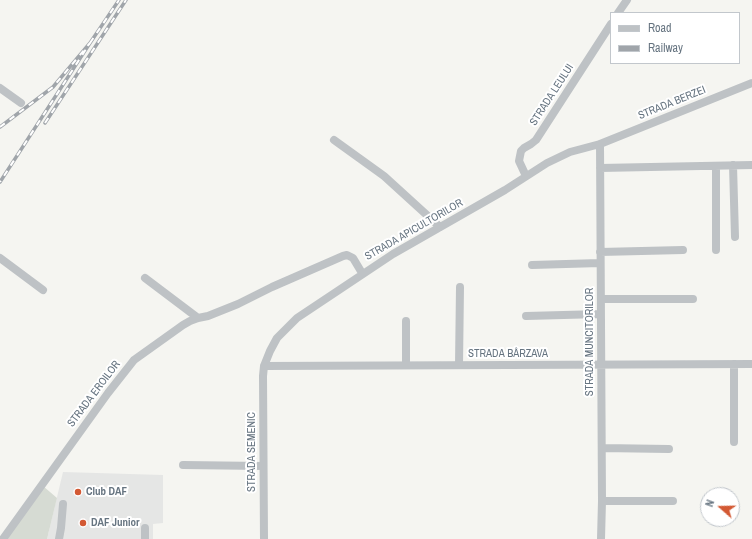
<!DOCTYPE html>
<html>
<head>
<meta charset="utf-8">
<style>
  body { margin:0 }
  #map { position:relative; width:752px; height:539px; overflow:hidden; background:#f5f5f1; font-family:"Archivo Narrow",sans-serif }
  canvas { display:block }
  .legend { position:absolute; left:610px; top:12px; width:130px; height:52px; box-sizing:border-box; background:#fff; border:1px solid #c2c7cc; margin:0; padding:5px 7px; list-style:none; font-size:12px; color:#667480 }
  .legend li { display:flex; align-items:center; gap:8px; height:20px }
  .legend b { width:20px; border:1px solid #c2c7cc }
  .north { position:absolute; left:700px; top:487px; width:40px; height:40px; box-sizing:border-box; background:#fff; border:1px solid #c2c7cc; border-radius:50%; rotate:290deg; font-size:11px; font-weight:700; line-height:16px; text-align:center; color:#667480 }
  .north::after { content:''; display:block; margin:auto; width:14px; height:18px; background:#d35933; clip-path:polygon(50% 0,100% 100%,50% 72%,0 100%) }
</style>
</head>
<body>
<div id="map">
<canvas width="752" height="539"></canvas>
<ul class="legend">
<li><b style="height:5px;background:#bec2c5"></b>Road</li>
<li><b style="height:5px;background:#a0a5aa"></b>Railway</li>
</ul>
<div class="north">N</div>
</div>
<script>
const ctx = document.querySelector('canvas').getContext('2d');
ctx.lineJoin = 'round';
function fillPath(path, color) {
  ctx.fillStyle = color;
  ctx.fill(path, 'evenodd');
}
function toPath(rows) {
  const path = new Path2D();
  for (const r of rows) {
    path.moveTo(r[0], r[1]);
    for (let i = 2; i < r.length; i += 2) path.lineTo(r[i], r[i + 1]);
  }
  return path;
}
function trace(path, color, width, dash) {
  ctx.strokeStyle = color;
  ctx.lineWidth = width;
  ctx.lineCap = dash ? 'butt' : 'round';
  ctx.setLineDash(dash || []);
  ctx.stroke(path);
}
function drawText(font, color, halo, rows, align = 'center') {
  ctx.font = font + ' "Archivo Narrow",sans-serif';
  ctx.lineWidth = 4;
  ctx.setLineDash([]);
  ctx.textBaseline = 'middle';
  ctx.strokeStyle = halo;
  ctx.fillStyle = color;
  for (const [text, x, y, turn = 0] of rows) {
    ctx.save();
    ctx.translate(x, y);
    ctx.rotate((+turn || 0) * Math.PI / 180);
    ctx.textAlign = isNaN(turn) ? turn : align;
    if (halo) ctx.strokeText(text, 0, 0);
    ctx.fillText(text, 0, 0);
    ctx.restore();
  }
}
fillPath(toPath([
  [63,472,163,475,163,523,153,524,153,539,47,539]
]), '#e5e6e5');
fillPath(toPath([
  [43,486,57,498,47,539,7,539]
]), '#d6dbd3');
trace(toPath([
  [618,13,627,0],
  [0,88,21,103],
  [334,140,384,176,440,227],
  [600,144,602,501,601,539],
  [733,165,735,237],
  [600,168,752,165],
  [526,176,519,161,521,151,524,148,531,144,536,140,611,24],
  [716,250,716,166],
  [600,252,683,250],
  [0,258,43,290],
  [532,265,600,263],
  [145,278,198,318],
  [601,299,693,299],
  [526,316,601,314],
  [406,321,406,365],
  [734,364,734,442],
  [459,365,460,287],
  [264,366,752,364],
  [602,448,669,449],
  [183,465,263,466],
  [602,501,673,501],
  [3,539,108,393,134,360,183,325,190,321,198,318,208,316,238,304,272,287,343,256,347,255,353,258,362,273],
  [59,539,61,528,63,504],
  [145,539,145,528],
  [264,539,263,376,264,366,270,351,277,338,297,318,393,254,505,190,547,163,570,152,600,144,752,83]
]), '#bec2c5', 8);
const rail = toPath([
  [90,43,119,0],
  [45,123,126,0],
  [0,127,53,87,90,43,0,182]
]);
trace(rail, '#a0a5aa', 3.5);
trace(rail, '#fff', 2, [6]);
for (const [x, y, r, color] of [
  [78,492,4,"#d35933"],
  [83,523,4,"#d35933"]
]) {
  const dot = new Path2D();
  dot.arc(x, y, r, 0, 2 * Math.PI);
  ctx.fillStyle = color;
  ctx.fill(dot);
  trace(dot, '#fff', 1.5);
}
drawText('11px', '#667480', '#fff', [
  ["STRADA LEULUI",552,95,-57],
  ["STRADA BERZEI",672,103,-22],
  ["STRADA APICULTORILOR",414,230,-30],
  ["STRADA MUNCITORILOR",590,342,-90],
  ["STRADA BÂRZAVA",508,354],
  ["STRADA EROILOR",94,394,-53],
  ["STRADA SEMENIC",252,452,-90]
]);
drawText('bold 11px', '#667480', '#fff', [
  ["Club DAF",86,492],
  ["DAF Junior",91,523]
], 'left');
</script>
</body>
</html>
